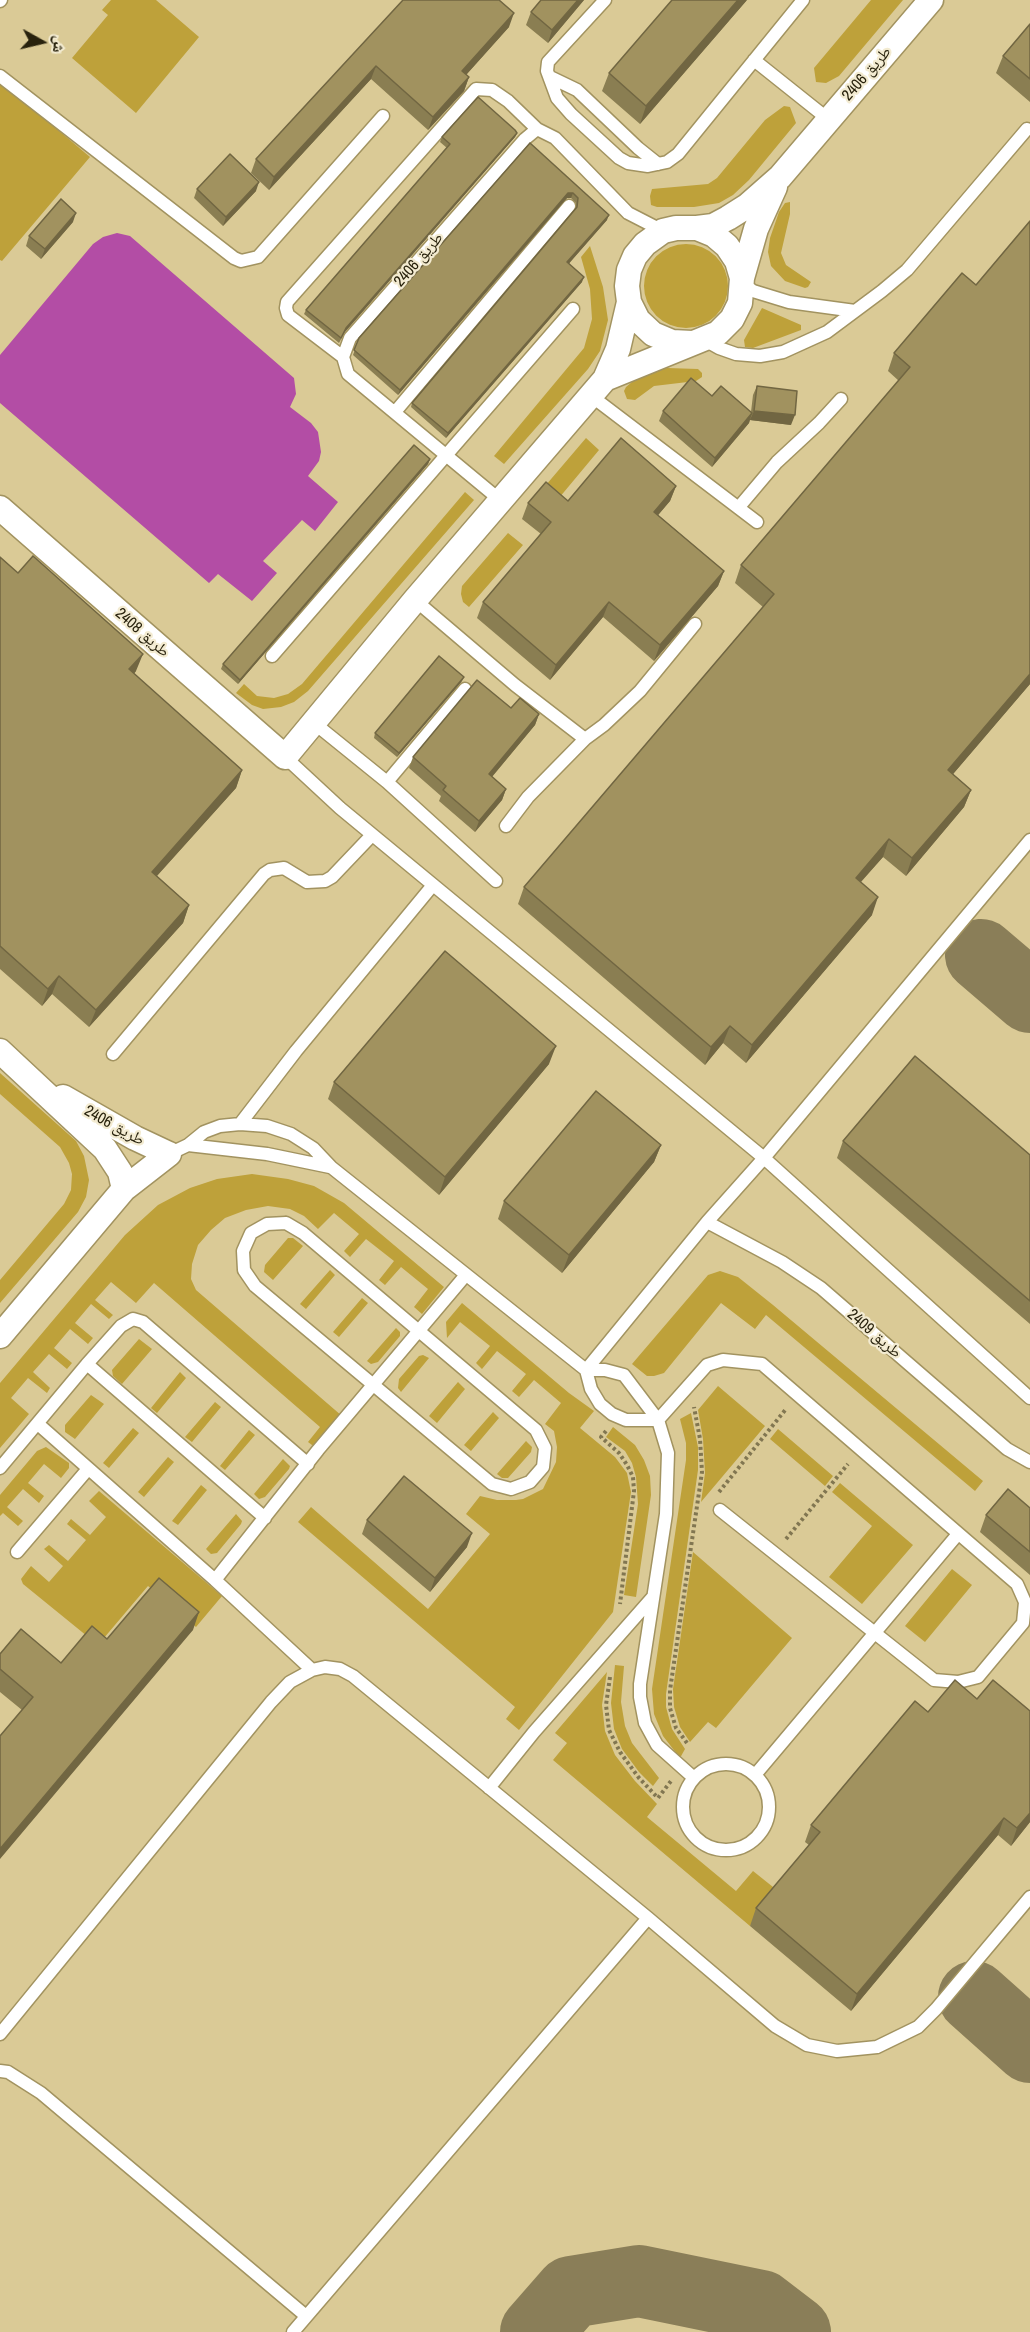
<!DOCTYPE html>
<html>
<head>
<meta charset="utf-8">
<style>
  body { margin:0 }
  #map { position:relative; width:1030px; height:2332px; overflow:hidden; background:#daca96; font-family:"Archivo Narrow","Noto Naskh Arabic",sans-serif }
  canvas { display:block }
  .north { position:absolute; left:12px; top:12px; width:60px; height:60px; -webkit-text-stroke:4px #f3ebd1; paint-order:stroke; rotate:98deg; font-size:16px; font-weight:700; line-height:24px; text-align:center; color:#28220d }
  .north::after { content:''; display:block; margin:auto; width:21px; height:27px; background:#28220d; clip-path:polygon(50% 0,100% 100%,50% 72%,0 100%) }
</style>
</head>
<body>
<div id="map">
<canvas width="1030" height="2332"></canvas>
<div class="north">ش</div>
</div>
<script>
const ctx = document.querySelector('canvas').getContext('2d');
ctx.lineJoin = 'round';
function fillPath(path, color) {
  ctx.fillStyle = color;
  ctx.fill(path, 'evenodd');
}
function toPath(rows) {
  const path = new Path2D();
  for (const r of rows) {
    if (r.length === 3) {
      path.moveTo(r[0] + r[2], r[1]);
      path.arc(r[0], r[1], r[2], 0, 2 * Math.PI);
      continue;
    }
    path.moveTo(r[0], r[1]);
    for (let i = 2; i < r.length; i += 2) path.lineTo(r[i], r[i + 1]);
  }
  return path;
}
function trace(path, color, width, dash) {
  ctx.strokeStyle = color;
  ctx.lineWidth = width;
  ctx.lineCap = dash ? 'butt' : 'round';
  ctx.setLineDash(dash || []);
  ctx.stroke(path);
}
function drawText(font, color, halo, rows, align = 'center') {
  ctx.font = font + ' "Archivo Narrow","Noto Naskh Arabic",sans-serif';
  ctx.lineWidth = 4.5;
  ctx.setLineDash([]);
  ctx.textBaseline = 'middle';
  ctx.strokeStyle = halo;
  ctx.fillStyle = color;
  for (const [text, x, y, turn = 0] of rows) {
    ctx.save();
    ctx.translate(x, y);
    ctx.rotate((+turn || 0) * Math.PI / 180);
    ctx.textAlign = isNaN(turn) ? turn : align;
    if (halo) ctx.strokeText(text, 0, 0);
    ctx.fillText(text, 0, 0);
    ctx.restore();
  }
}
fillPath(toPath([
  [111,0,156,0,199,37,136,113,72,58,108,15,102,10],
  [871,0,903,0,839,76,826,83,816,82,814,68],
  [0,81,90,157,2,261,0,260],
  [784,106,790,107,796,123,749,180,733,195,719,203,694,207,657,207,651,205,650,196,652,189,708,184,717,178,765,120],
  [790,202,790,214,781,253,786,265,811,282,808,287,805,288,785,281,771,266,768,252,770,238,779,212,785,203],
  [686,286,42],
  [590,246,603,287,608,320,600,351,588,369,504,464,494,456,584,348,592,319,590,289,581,257],
  [762,308,801,325,801,330,753,348,745,347,744,340],
  [667,368,698,369,702,373,702,377,696,381,654,386,635,400,627,399,624,391,626,387,638,377],
  [586,438,599,450,554,504,540,492],
  [465,492,474,500,308,691,294,702,281,707,263,709,252,705,236,693,244,684,257,696,274,698,288,694,302,684],
  [508,533,523,545,469,607,463,602,461,594,462,586],
  [0,1073,76,1141,84,1156,89,1180,86,1197,78,1212,0,1303,0,1280,64,1204,71,1190,72,1174,69,1163,60,1147,0,1094],
  [252,1174,288,1179,314,1186,344,1203,444,1287,422,1314,414,1307,428,1289,401,1267,385,1285,379,1280,394,1261,366,1239,350,1257,344,1251,359,1234,334,1213,318,1229,304,1216,290,1209,268,1206,246,1210,225,1218,211,1230,198,1245,192,1264,191,1279,196,1290,342,1416,316,1448,308,1442,320,1427,154,1283,136,1303,111,1282,95,1300,113,1315,109,1319,91,1304,75,1323,93,1338,88,1344,70,1329,54,1348,72,1363,67,1369,49,1354,33,1372,50,1388,47,1393,28,1378,11,1398,29,1414,0,1448,0,1383,125,1235,158,1205,190,1188,217,1179],
  [288,1238,293,1238,303,1246,273,1280,264,1272,265,1265],
  [330,1270,335,1275,306,1309,300,1304],
  [720,1271,738,1277,773,1305,983,1481,975,1491,766,1315,755,1329,721,1303,664,1373,654,1376,647,1376,632,1364,708,1275],
  [362,1298,368,1303,339,1337,333,1332],
  [462,1303,569,1393,594,1411,580,1428,615,1457,627,1473,631,1492,613,1612,519,1730,506,1719,515,1707,298,1522,311,1507,428,1609,490,1534,466,1514,480,1496,497,1500,516,1500,523,1499,543,1489,556,1462,557,1447,554,1431,545,1424,561,1403,534,1380,519,1397,512,1391,526,1374,497,1351,482,1369,476,1363,490,1346,460,1322,447,1338,446,1322],
  [396,1328,400,1332,400,1336,378,1362,371,1364,367,1361],
  [139,1339,152,1349,122,1384,113,1376,112,1370],
  [423,1355,429,1358,401,1392,398,1388,399,1379,419,1356],
  [180,1372,186,1378,157,1413,151,1408],
  [458,1382,465,1389,437,1423,429,1416],
  [718,1386,765,1426,701,1502,705,1473,703,1439,698,1410],
  [91,1395,104,1404,75,1439,65,1432,65,1425],
  [215,1402,221,1407,192,1442,185,1437],
  [493,1412,499,1418,471,1451,464,1445],
  [691,1413,698,1447,698,1470,666,1694,666,1707,672,1729,685,1749,680,1758,663,1736,654,1714,652,1689,686,1460,686,1443,680,1419],
  [613,1427,635,1445,644,1460,650,1476,651,1495,636,1597,624,1595,638,1504,636,1477,632,1463,625,1451,606,1437],
  [133,1428,139,1433,109,1468,103,1463],
  [778,1429,833,1476,825,1486,770,1439],
  [249,1430,255,1435,225,1470,220,1466],
  [526,1441,532,1447,531,1452,508,1478,502,1478,497,1474],
  [46,1447,69,1463,69,1468,61,1478,44,1464,28,1483,44,1496,39,1503,23,1489,7,1507,23,1521,18,1526,3,1513,0,1516,0,1495,37,1451],
  [168,1457,174,1462,144,1497,138,1492],
  [283,1459,290,1466,289,1469,265,1497,259,1499,254,1494],
  [840,1483,913,1545,862,1604,829,1577,872,1526,832,1492],
  [201,1485,207,1490,178,1525,172,1521],
  [99,1491,222,1596,196,1627,148,1586,98,1645,23,1584,21,1579,31,1566,49,1582,63,1566,44,1549,49,1545,68,1561,86,1540,67,1524,71,1519,90,1535,106,1517,89,1501],
  [236,1514,242,1521,241,1524,217,1553,211,1554,206,1549],
  [693,1552,792,1638,716,1728,708,1722,690,1742,680,1727,674,1707,673,1689],
  [952,1569,972,1585,925,1642,905,1626],
  [615,1665,624,1666,621,1702,625,1726,632,1743,659,1778,653,1786,639,1772,622,1749,614,1729,611,1703],
  [607,1672,602,1705,605,1731,615,1755,635,1781,657,1804,647,1817,736,1891,753,1871,778,1891,750,1926,553,1760,567,1743,555,1733]
]), '#bea13a');
fillPath(toPath([
  [117,233,130,236,294,378,296,394,290,407,311,423,318,432,321,452,319,461,308,476,338,502,315,531,302,520,263,561,277,573,252,601,218,574,209,583,0,403,0,355,93,244,103,237]
]), '#b34da5');
trace(toPath([
  [981,955,1030,997],
  [974,1997,1030,2047],
  [536,2332,571,2292,639,2281,761,2306,795,2332]
]), '#8a7e58', 72);
const service = toPath([
  [605,0,548,62,547,71,557,98,571,114,619,158,628,163,648,166,667,162,678,154,803,0],
  [0,1,1,0],
  [754,60,828,119],
  [0,76,234,258,241,261,258,257,383,116],
  [550,77,577,90,638,148,658,164],
  [743,284,753,291,789,302,855,311],
  [703,339,719,348,736,354,760,356,783,352,827,332,882,291,907,270,1027,129],
  [343,357,288,315,286,308,287,302,476,89,492,90,508,101,537,129],
  [590,395,757,522],
  [395,412,569,206],
  [500,500,348,374,343,357,350,338,525,139,537,129,555,138,628,213,663,231],
  [739,507,777,462,819,423,841,399],
  [415,600,515,685,585,739],
  [272,656,573,309],
  [314,723,387,782,496,881],
  [285,757,340,808,764,1158,1030,1398],
  [387,782,465,689],
  [506,826,528,797,585,739,604,725,640,691,695,624],
  [113,1054,264,874,270,870,284,868,307,882,325,881,332,877,372,835],
  [240,1124,296,1051,433,885],
  [188,1145,267,1154,330,1167],
  [169,1154,188,1145,204,1132,220,1126,240,1124,267,1126,291,1134,313,1148,331,1167,586,1370,591,1389,600,1404,612,1414,626,1420,658,1420,707,1365,723,1360,762,1364,1017,1584,1025,1602,1023,1623,978,1677,958,1682,934,1680,720,1510],
  [707,1222,782,1262,821,1288,1007,1449,1030,1462],
  [286,1223,303,1233,536,1430,545,1448,543,1467,530,1482,511,1489,492,1484,255,1286,244,1270,243,1251,251,1233,267,1224,286,1223],
  [87,1364,265,1518],
  [586,1370,707,1222,764,1158,1030,840],
  [586,1370,605,1370,624,1375,658,1420,668,1453,666,1514,640,1684,640,1697,645,1723,657,1745,694,1778],
  [38,1424,215,1580,312,1670],
  [0,1468,87,1364,121,1326,133,1319,143,1322,308,1464],
  [17,1552,88,1469],
  [215,1580,318,1450,465,1276],
  [726,1807,43],
  [755,1775,958,1534],
  [489,1788,534,1732,652,1598],
  [0,2034,271,1702,290,1682,312,1670,325,1667,340,1669,353,1676,648,1918,775,2026,807,2045,837,2051,877,2047,918,2027,936,2009,1030,1897],
  [0,2071,8,2072,41,2093,306,2316],
  [293,2332,648,1918]
]);
const minor = toPath([
  [697,228,713,226,728,218,747,206,780,177,931,0],
  [742,278,756,229,775,187],
  [605,379,718,333,732,319,740,303,742,278,737,261,727,246,714,235,697,228,676,228,663,231,645,244,635,256,629,270,627,286,629,302,638,320,653,334,672,342,692,343],
  [0,508,285,757,415,600,605,379,618,349,629,302],
  [0,1051,105,1149,120,1172,124,1189],
  [63,1097,135,1138,169,1154],
  [0,1336,124,1189,169,1154]
]);
trace(service, '#a29360', 15);
trace(minor, '#a29360', 27);
trace(toPath([
  [606,1431,601,1437,619,1453,627,1465,633,1477,634,1491,620,1604],
  [719,1492,786,1409],
  [786,1539,848,1464],
  [610,1677,606,1705,609,1730,620,1752,639,1778,658,1798,671,1781],
  [687,1743,676,1728,670,1708,670,1690,702,1472,700,1439,694,1407]
]), '#817651', 4, [3, 3]);
trace(service, '#fff', 12);
trace(minor, '#fff', 24);
fillPath(toPath([
  [403,0,509,27,466,75,469,77,464,91,428,130,371,79,269,190,251,173,256,159],
  [541,0,584,0,548,43,526,25,531,12],
  [747,0,640,124,602,91,609,73],
  [1030,24,1030,102,996,73,1003,56],
  [517,133,515,137,344,333,339,343,304,314,306,310,447,148,440,142,442,137],
  [530,143,607,220,569,263,582,282,446,438,411,407,412,403,576,208,576,203,571,198,567,198,398,395,353,355,359,338],
  [197,189,256,191,223,226,194,198],
  [1030,221,1030,684,953,774,971,790,964,807,906,876,883,857,861,882,872,915,746,1063,723,1043,705,1065,518,904,524,887,763,607,735,583,741,565,899,381,888,371,894,353,976,285],
  [73,222,41,259,26,246,29,236],
  [757,386,791,425,750,420,750,419,749,423,712,467,659,421,663,411,712,396,751,412,753,395],
  [430,459,428,464,238,684,221,669,223,664],
  [676,486,670,501,658,515,724,571,718,586,654,661,603,617,550,680,477,618,483,602,541,534,522,519,528,503,568,501],
  [0,557,18,573,136,671,134,674,242,770,236,788,157,876,189,905,183,923,89,1027,52,994,42,1006,0,969],
  [462,681,397,757,374,738,375,733],
  [511,708,539,714,535,725,492,777,506,789,502,800,475,832,439,801,441,796,409,768,413,757],
  [549,1064,439,1195,328,1099,334,1082],
  [843,1141,1030,1155,1030,1324,837,1158],
  [661,1145,654,1162,562,1273,498,1219,504,1201],
  [1030,1508,1030,1575,980,1532,986,1515],
  [367,1520,467,1547,430,1592,362,1534],
  [193,1630,22,1710,0,1692,0,1654,61,1663,107,1639],
  [977,1699,1030,1711,1030,1822,1011,1846,998,1835,851,2011,750,1926,756,1908,809,1845,805,1842,811,1825,928,1712]
]), '#8a7e52');
fillPath(toPath([
  [578,0,584,0,548,43,552,30],
  [738,0,747,0,640,124,646,106],
  [514,13,509,27,457,85,462,71],
  [376,66,371,79,269,190,274,177],
  [469,77,464,91,428,130,433,117],
  [517,133,515,137,344,333,339,343,346,328],
  [259,182,256,191,223,226,226,217],
  [568,193,573,193,571,198,567,198,398,395,400,390],
  [76,213,73,222,41,259,45,249],
  [609,215,607,220,566,267,567,262],
  [584,277,582,282,446,438,448,433],
  [754,411,795,415,791,425,750,420],
  [752,413,749,423,712,467,715,458],
  [430,459,428,464,238,684,240,680],
  [676,486,670,501,648,527,654,512],
  [724,571,718,586,654,661,660,645],
  [609,602,603,617,550,680,556,665],
  [143,654,136,671,123,686,129,669],
  [1030,674,1030,684,942,787,948,770],
  [464,677,462,681,397,757,399,753],
  [539,714,535,725,485,785,489,774],
  [242,770,236,788,145,889,152,872],
  [506,789,502,800,475,832,479,821],
  [971,790,964,807,906,876,912,858],
  [889,839,883,857,849,895,856,878],
  [878,897,872,915,746,1063,752,1045],
  [189,905,183,923,89,1027,96,1010],
  [59,976,52,994,42,1006,48,989],
  [730,1026,723,1043,705,1065,711,1047],
  [556,1046,549,1064,439,1195,445,1177],
  [661,1145,654,1162,562,1273,569,1255],
  [472,1533,467,1547,430,1592,435,1578],
  [199,1612,193,1630,0,1859,0,1849],
  [1030,1813,1030,1822,1011,1846,1017,1828],
  [1004,1818,998,1835,851,2011,857,1994]
]), '#716642');
const building = toPath([
  [403,0,499,0,514,13,462,71,469,77,433,117,376,66,274,177,256,159,403,0],
  [541,0,578,0,552,30,531,12,541,0],
  [672,0,738,0,646,106,609,73,672,0],
  [1030,24,1030,79,1003,56,1030,24],
  [478,97,515,130,517,133,346,328,341,338,306,310,450,144,442,137,478,97],
  [530,143,609,215,567,262,584,277,448,433,412,403,577,207,578,198,573,193,568,193,400,390,354,350,359,338,530,143],
  [230,154,259,182,226,217,197,189,230,154],
  [61,199,76,213,45,249,29,236,61,199],
  [1030,221,1030,674,948,770,971,790,912,858,889,839,856,878,878,897,752,1045,730,1026,711,1047,524,887,774,594,741,565,910,367,894,353,962,273,976,285,1030,221],
  [691,378,712,396,721,386,752,413,715,458,663,411,691,378],
  [757,386,797,391,795,415,754,411,757,386],
  [621,438,676,486,654,512,724,571,660,645,609,602,556,665,483,602,551,522,528,503,546,482,568,501,621,438],
  [414,445,430,459,240,680,223,664,414,445],
  [33,556,143,654,129,669,242,770,152,872,189,905,96,1010,59,976,48,989,0,946,0,557,18,573,33,556],
  [439,656,464,677,399,753,375,733,439,656],
  [477,680,511,708,520,698,539,714,489,774,506,789,479,821,443,790,446,786,413,757,477,680],
  [445,951,556,1046,445,1177,334,1082,445,951],
  [915,1056,1030,1155,1030,1301,843,1141,915,1056],
  [596,1091,661,1145,569,1255,504,1201,596,1091],
  [404,1476,472,1533,435,1578,367,1520,404,1476],
  [1008,1489,1030,1508,1030,1552,986,1515,1008,1489],
  [159,1578,199,1612,0,1849,0,1736,33,1697,0,1669,0,1654,21,1629,61,1663,92,1626,107,1639,159,1578],
  [955,1680,977,1699,993,1680,1030,1711,1030,1813,1017,1828,1004,1818,857,1994,756,1908,820,1832,811,1825,915,1701,928,1712,955,1680]
]);
fillPath(building, '#a1925f');
trace(building, '#716642', 1.5);
drawText('16px', '#28220d', '#f3ebd1', [
  ["طريق 2406",867,74,-49],
  ["طريق 2406",419,260,-49],
  ["طريق 2408",142,633,41],
  ["طريق 2406",114,1126,29],
  ["طريق 2409",874,1334,41]
]);
</script>
</body>
</html>
